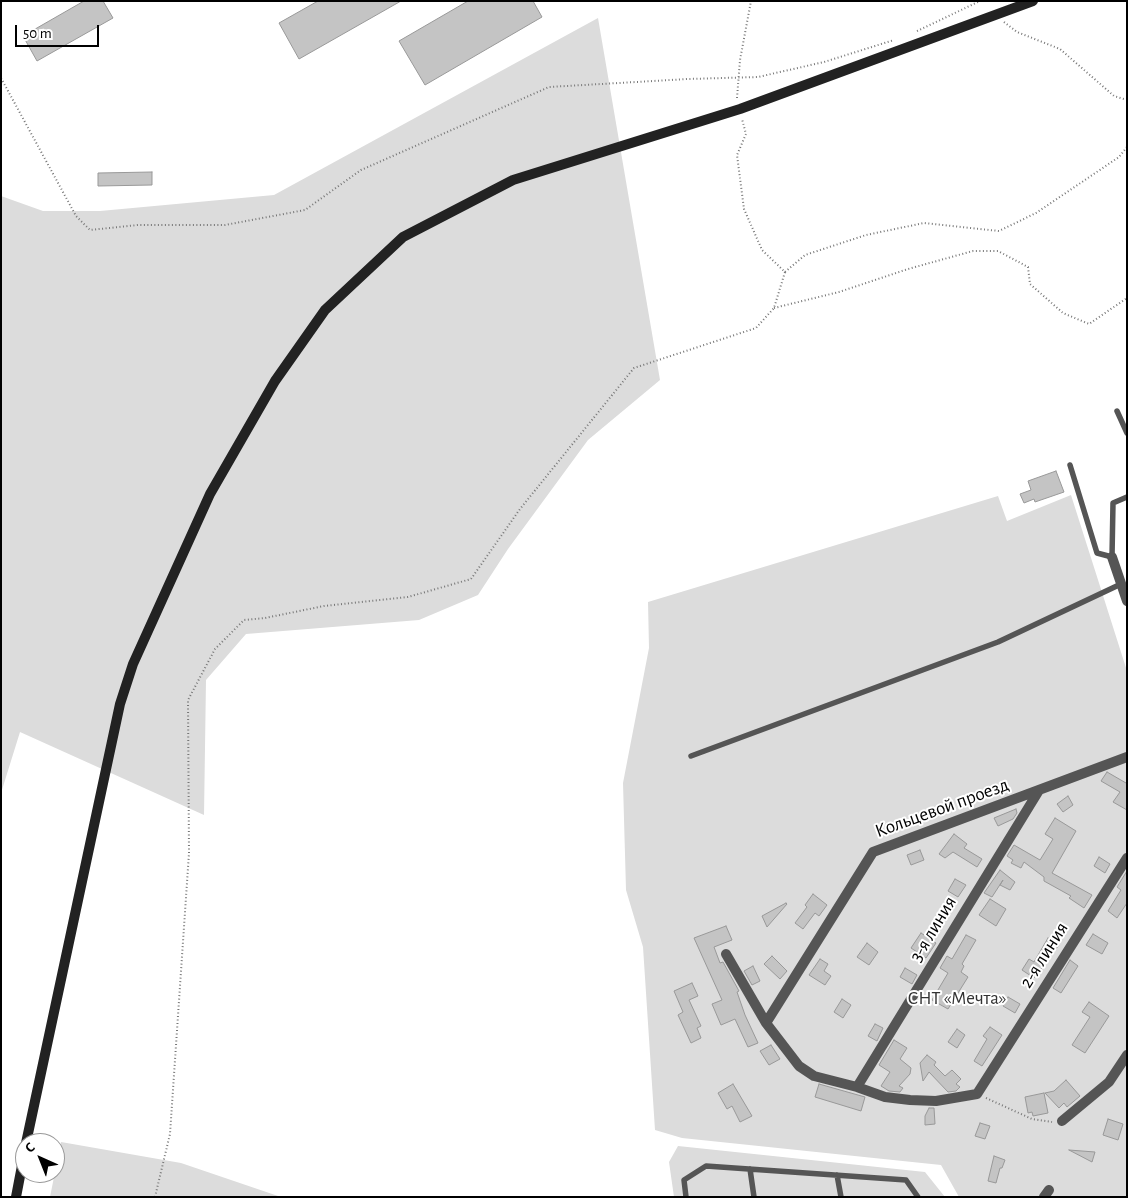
<!DOCTYPE html>
<html>
<head>
<meta charset="utf-8">
<style>
  body { margin:0 }
  #map { position:relative; width:1128px; height:1198px; overflow:hidden; background:#fff; font-family:"Alegreya Sans",sans-serif }
  canvas { display:block }
  .frame { position:absolute; inset:0; border:2px solid #000; pointer-events:none }
  .north { position:absolute; left:15px; top:1133px; width:50px; height:50px; box-sizing:border-box; background:#fff; border:1px solid #999; border-radius:50%; rotate:316deg; font-size:14px; font-weight:700; line-height:20px; text-align:center; color:#000 }
  .north::after { content:''; display:block; margin:auto; width:18px; height:22px; background:#000; clip-path:polygon(50% 0,100% 100%,50% 72%,0 100%) }
  .scale { position:absolute; left:15px; top:25px; width:84px; height:22px; box-sizing:border-box; border:2px solid #000; border-top:0; padding-left:6px; font-size:15px; line-height:18px; white-space:nowrap; color:#000; -webkit-text-stroke:4px #fff; paint-order:stroke }
</style>
</head>
<body>
<div id="map">
<canvas width="1128" height="1198"></canvas>
<div class="frame"></div>
<div class="north">С</div>
<div class="scale">50 m</div>
</div>
<script>
const ctx = document.querySelector('canvas').getContext('2d');
ctx.lineJoin = 'round';
function fillPath(path, color) {
  ctx.fillStyle = color;
  ctx.fill(path, 'evenodd');
}
function toPath(rows) {
  const path = new Path2D();
  for (const r of rows) {
    path.moveTo(r[0], r[1]);
    for (let i = 2; i < r.length; i += 2) path.lineTo(r[i], r[i + 1]);
  }
  return path;
}
function trace(path, color, width, dash) {
  ctx.strokeStyle = color;
  ctx.lineWidth = width;
  ctx.lineCap = dash ? 'butt' : 'round';
  ctx.setLineDash(dash || []);
  ctx.stroke(path);
}
function drawText(font, color, halo, rows, align = 'center') {
  ctx.font = font + ' "Alegreya Sans",sans-serif';
  ctx.lineWidth = 4;
  ctx.setLineDash([]);
  ctx.textBaseline = 'middle';
  ctx.strokeStyle = halo;
  ctx.fillStyle = color;
  for (const [text, x, y, turn = 0] of rows) {
    ctx.save();
    ctx.translate(x, y);
    ctx.rotate((+turn || 0) * Math.PI / 180);
    ctx.textAlign = isNaN(turn) ? turn : align;
    if (halo) ctx.strokeText(text, 0, 0);
    ctx.fillText(text, 0, 0);
    ctx.restore();
  }
}
fillPath(toPath([
  [598,18,660,380,588,440,508,549,478,595,419,620,246,634,206,680,204,815,20,732,1,793,1,196,43,211,100,211,274,195],
  [1071,495,1127,671,1127,1197,959,1197,941,1165,682,1138,655,1130,643,947,626,890,623,783,649,648,648,602,998,496,1007,521],
  [61,1142,181,1163,281,1197,50,1197],
  [678,1146,925,1172,945,1197,674,1197,669,1162]
]), '#dcdcdc');
const building = toPath([
  [84,1,103,1,113,18,37,61,23,36,84,1],
  [318,1,401,1,299,59,279,23,318,1],
  [468,1,533,1,542,17,425,85,399,41,468,1],
  [152,172,152,185,98,186,98,173,152,172],
  [1056,471,1064,492,1035,502,1034,499,1024,503,1020,494,1031,490,1028,481,1056,471],
  [1107,772,1126,783,1127,781,1127,810,1113,802,1120,792,1101,781,1107,772],
  [1068,796,1073,805,1063,812,1057,804,1068,796],
  [1016,809,1017,813,1013,819,998,826,994,818,1016,809],
  [1055,818,1076,831,1052,873,1092,895,1084,908,1069,898,1071,896,1044,881,1044,877,1024,862,1021,868,1011,863,1013,860,1007,856,1014,845,1040,860,1053,839,1045,834,1055,818],
  [954,834,967,844,964,848,982,859,977,867,953,852,945,858,939,854,954,834],
  [920,850,924,860,911,865,907,855,920,850],
  [1099,857,1110,864,1105,873,1094,866,1099,857],
  [1000,870,1015,882,1010,890,1000,885,1003,880,992,897,984,893,1000,870],
  [1127,871,1127,903,1117,918,1108,911,1121,890,1117,887,1127,871],
  [955,879,966,885,958,897,948,891,955,879],
  [813,894,827,905,819,916,815,913,803,929,795,923,807,907,805,905,813,894],
  [990,899,1006,909,996,926,979,915,990,899],
  [786,903,787,904,767,927,762,916,786,903],
  [726,926,732,940,714,947,720,963,723,962,739,991,737,992,745,1015,758,1043,748,1047,735,1019,721,1025,712,1004,722,1000,694,938,726,926],
  [921,933,936,943,926,958,911,948,921,933],
  [1093,934,1108,943,1102,954,1086,945,1093,934],
  [966,935,976,940,962,964,964,966,961,972,968,977,948,1009,932,1000,948,973,940,968,947,956,952,959,966,935],
  [1048,938,1059,945,1034,978,1022,970,1029,959,1034,962,1048,938],
  [867,943,878,952,869,965,857,957,867,943],
  [772,956,787,971,780,979,764,964,772,956],
  [820,959,828,964,824,971,831,976,825,985,809,975,820,959],
  [1070,960,1078,966,1061,993,1053,988,1070,960],
  [753,966,760,981,752,985,744,971,753,966],
  [905,968,917,975,912,984,900,977,905,968],
  [692,983,698,996,689,1000,701,1026,697,1028,701,1038,691,1043,678,1015,683,1012,674,991,692,983],
  [1008,997,1020,1004,1015,1013,1003,1006,1008,997],
  [842,999,851,1005,843,1018,834,1012,842,999],
  [1089,1002,1109,1016,1085,1053,1072,1045,1090,1017,1082,1012,1089,1002],
  [875,1024,883,1028,877,1041,868,1036,875,1024],
  [990,1027,1002,1035,982,1066,974,1061,987,1039,983,1036,990,1027],
  [957,1029,965,1035,957,1048,948,1042,957,1029],
  [894,1040,907,1048,900,1059,911,1068,910,1074,899,1086,903,1088,900,1092,889,1091,881,1086,890,1072,879,1065,894,1040],
  [771,1045,780,1059,769,1065,760,1051,771,1045],
  [927,1055,936,1062,934,1065,945,1076,952,1070,961,1079,956,1084,960,1087,956,1091,948,1092,929,1072,923,1081,920,1063,927,1055],
  [1066,1080,1080,1096,1067,1107,1064,1103,1059,1108,1045,1093,1054,1091,1066,1080],
  [733,1084,752,1116,740,1122,732,1106,727,1109,718,1093,733,1084],
  [819,1084,865,1097,861,1111,815,1097,819,1084],
  [1044,1093,1048,1113,1033,1116,1032,1112,1028,1113,1025,1097,1044,1093],
  [929,1108,934,1108,935,1124,925,1125,925,1116,929,1108],
  [1108,1119,1123,1124,1118,1140,1103,1135,1108,1119],
  [980,1123,990,1126,985,1139,975,1136,980,1123],
  [1069,1150,1095,1152,1092,1162,1069,1150],
  [994,1156,1005,1160,1002,1168,1000,1168,996,1183,988,1181,994,1156]
]);
fillPath(building, '#c4c4c4');
trace(building, '#999', 1);
trace(toPath([
  [1004,22,1017,32,1060,49,1114,96,1127,100],
  [917,31,978,2],
  [1,78,76,216,90,230,138,225,225,225,305,210,361,170,549,87,688,79,758,77,824,62,894,40],
  [737,98,740,60,751,1],
  [785,272,805,255,866,235,924,223,999,231,1036,213,1119,157,1127,147],
  [774,308,839,292,908,269,973,251,998,251,1028,267,1030,284,1063,313,1089,324,1127,298],
  [986,1098,1032,1119,1052,1122],
  [155,1197,170,1134,189,853,188,700,215,649,244,620,265,618,324,606,408,597,471,579,520,509,634,368,756,328,774,308,785,272,762,250,744,209,737,155,746,134,742,119]
]), '#777', 2, [1, 2.5]);
trace(toPath([
  [1117,411,1127,433],
  [1070,465,1097,553,1112,557,1113,503,1127,497],
  [691,756,998,642,1121,584],
  [750,1169,754,1197],
  [837,1175,841,1197],
  [686,1197,684,1180,706,1166,906,1180,918,1197]
]), '#555', 5.5);
trace(toPath([
  [1112,557,1127,601],
  [726,954,766,1023,799,1066,814,1076,857,1087,1038,792],
  [766,1023,873,852,1127,757],
  [857,1087,885,1097,910,1100,936,1101,977,1094,1127,858],
  [1062,1121,1109,1082,1127,1055],
  [1044,1197,1049,1190]
]), '#555', 10);
trace(toPath([
  [26,1143,120,704,133,664,210,494,275,381,325,310,403,237,513,180,740,109,1033,1],
  [16,1197,25,1150]
]), '#222', 10);
drawText('19px', '#000', '#fff', [
  ["Кольцевой проезд",942,808,-20],
  ["3-я линия",933,929,-59],
  ["2-я линия",1044,955,-58]
]);
drawText('19px', '#333', '#fff', [
  ["СНТ «Мечта»",957,998]
]);
</script>
</body>
</html>
